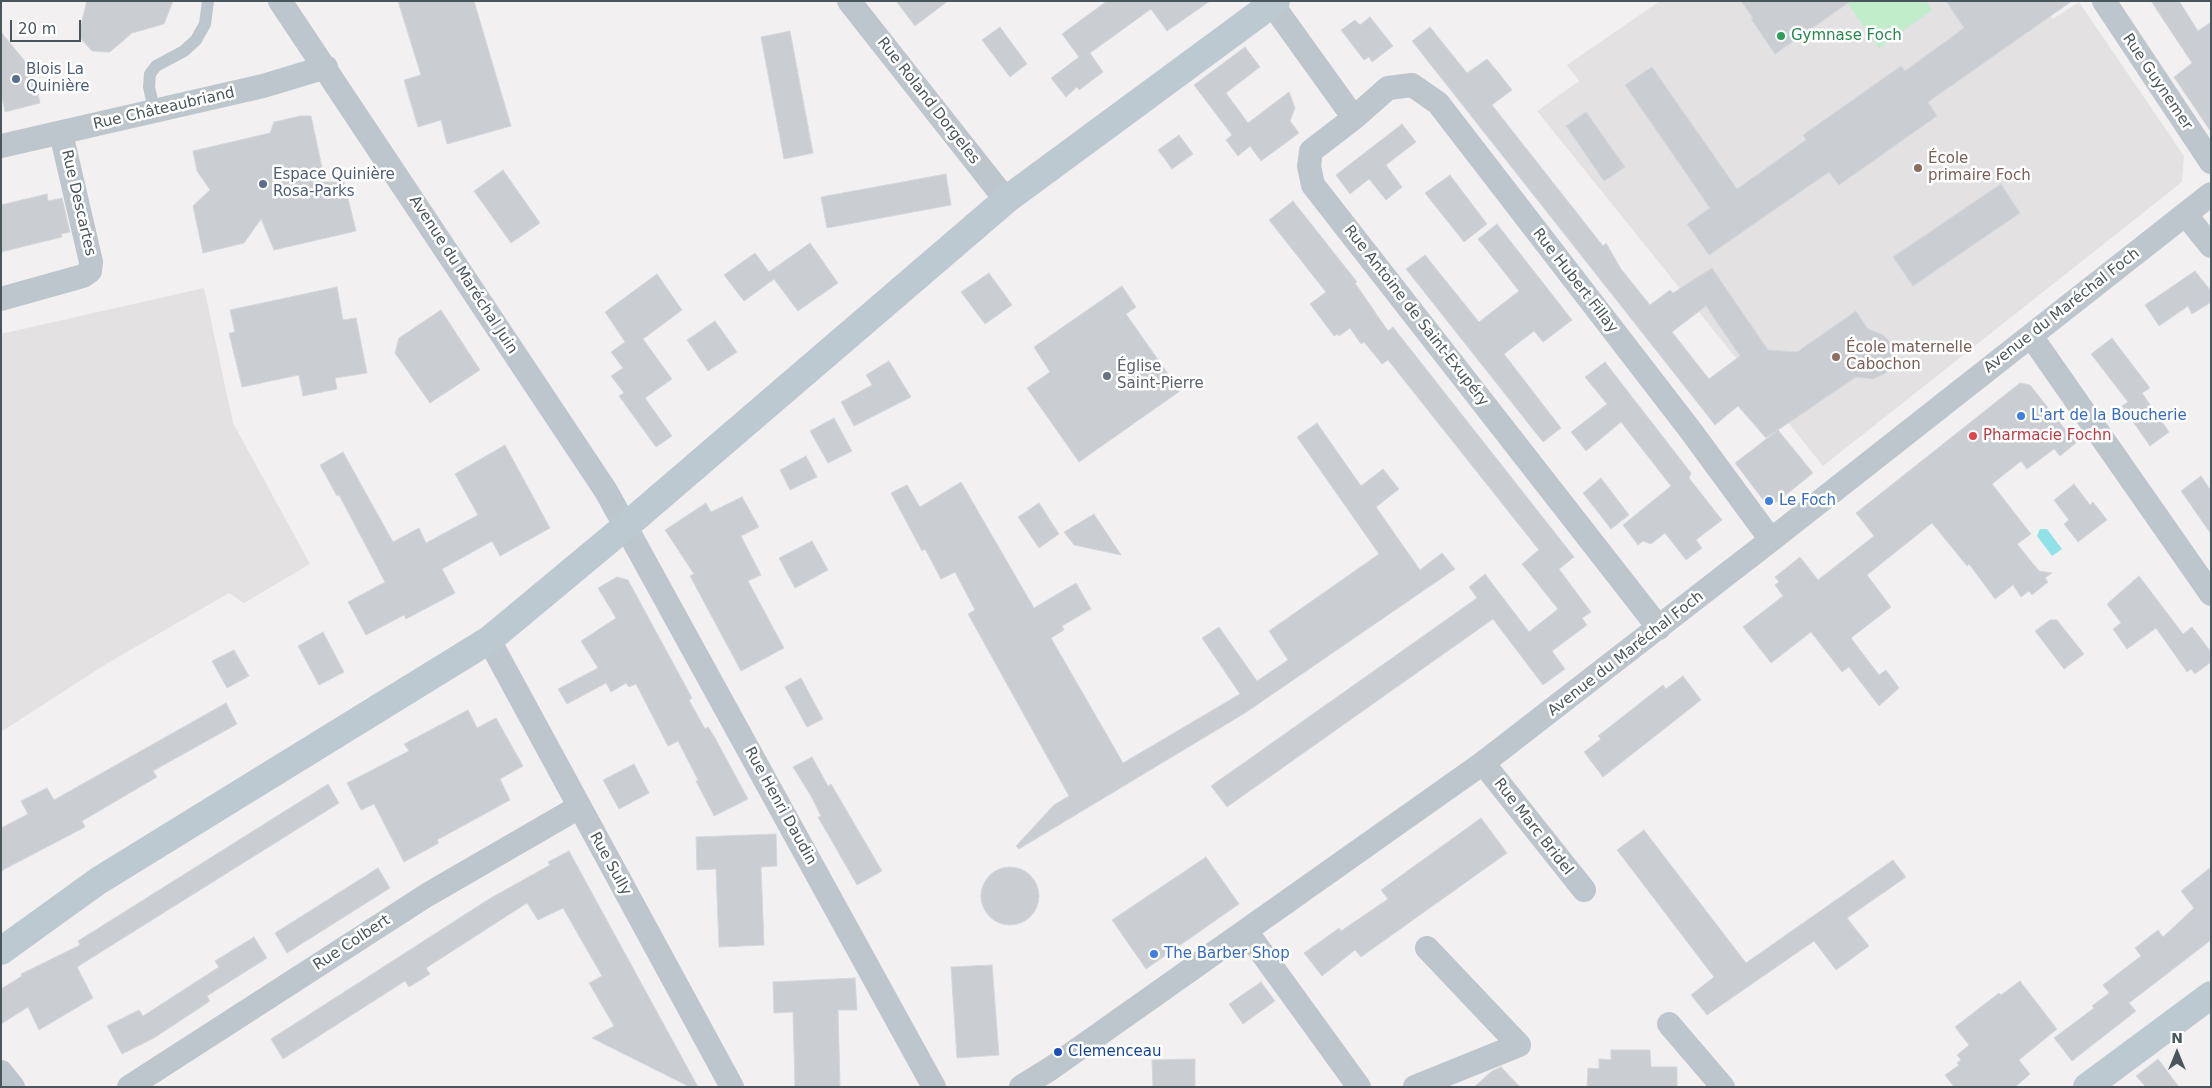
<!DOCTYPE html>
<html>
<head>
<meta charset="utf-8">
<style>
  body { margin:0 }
  #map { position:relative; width:2212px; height:1088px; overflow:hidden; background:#f2f0f0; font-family:"DejaVu Sans",sans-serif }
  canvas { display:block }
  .frame { position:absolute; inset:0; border:2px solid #49565c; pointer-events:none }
  .north { position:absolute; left:2152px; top:1028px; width:50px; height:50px; -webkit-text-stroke:4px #fff; paint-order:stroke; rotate:0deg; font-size:14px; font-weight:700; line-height:20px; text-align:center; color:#49565c }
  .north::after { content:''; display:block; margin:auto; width:18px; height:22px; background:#49565c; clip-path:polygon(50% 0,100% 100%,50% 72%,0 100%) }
  .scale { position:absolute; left:10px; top:20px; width:71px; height:22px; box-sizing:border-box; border:2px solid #49565c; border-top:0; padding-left:6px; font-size:15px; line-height:18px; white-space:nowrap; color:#49565c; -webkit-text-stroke:4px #fff; paint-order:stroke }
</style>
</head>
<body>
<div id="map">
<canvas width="2212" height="1088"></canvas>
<div class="frame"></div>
<div class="north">N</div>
<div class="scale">20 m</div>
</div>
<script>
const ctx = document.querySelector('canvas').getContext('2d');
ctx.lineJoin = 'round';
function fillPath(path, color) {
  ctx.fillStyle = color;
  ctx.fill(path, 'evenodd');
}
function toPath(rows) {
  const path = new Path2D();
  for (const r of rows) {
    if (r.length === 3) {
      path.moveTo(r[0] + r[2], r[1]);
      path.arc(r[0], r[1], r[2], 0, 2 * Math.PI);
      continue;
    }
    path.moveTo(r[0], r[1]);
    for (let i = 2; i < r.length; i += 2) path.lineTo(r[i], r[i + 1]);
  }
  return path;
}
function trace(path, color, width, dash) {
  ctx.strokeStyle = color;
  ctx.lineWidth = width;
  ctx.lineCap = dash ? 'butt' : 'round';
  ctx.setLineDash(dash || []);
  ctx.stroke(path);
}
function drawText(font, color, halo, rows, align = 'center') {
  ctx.font = font + ' "DejaVu Sans",sans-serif';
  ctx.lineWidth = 5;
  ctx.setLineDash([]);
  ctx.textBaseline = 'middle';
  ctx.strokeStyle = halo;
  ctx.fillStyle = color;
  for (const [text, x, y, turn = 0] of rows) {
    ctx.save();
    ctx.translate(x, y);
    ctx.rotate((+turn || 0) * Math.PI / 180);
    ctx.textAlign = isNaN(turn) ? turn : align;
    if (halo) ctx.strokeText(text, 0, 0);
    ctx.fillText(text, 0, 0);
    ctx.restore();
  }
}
fillPath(toPath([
  [1660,1,2041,1,2053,19,2079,2,2184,156,2182,182,1823,466,1537,111,1579,81,1567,65],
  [204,288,233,423,310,564,244,603,229,593,106,664,1,732,1,334]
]), '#e3e1e1');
fillPath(toPath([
  [1846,1,1926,1,1932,10,1879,48]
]), '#c1edcb');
fillPath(toPath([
  [2040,529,2047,529,2062,549,2052,556,2037,536]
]), '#91e2e7');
const building = toPath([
  [87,1,173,1,164,24,132,33,110,52,105,52,92,51,82,40,79,32,87,1],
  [398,1,474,1,511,126,447,144,441,120,418,127,404,80,421,75,398,1],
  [896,1,948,1,915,26,896,1],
  [1107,1,1210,1,1167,31,1151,9,1090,53,1103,72,1079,90,1077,87,1066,97,1051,78,1079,57,1062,34,1107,1],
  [1741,1,1851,1,1775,54,1751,19,1753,18,1741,1],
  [1946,1,2072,1,1928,102,1937,116,1839,185,1829,172,1709,255,1687,224,1710,208,1625,85,1652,67,1737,189,1806,140,1803,135,1901,66,1905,71,1964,28,1946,1],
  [2151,1,2179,1,2198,31,2211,22,2211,132,2174,77,2192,63,2151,1],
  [1370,17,1393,46,1372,62,1369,57,1364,60,1341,30,1355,20,1360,25,1370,17],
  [1000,27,1027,64,1010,77,982,40,1000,27],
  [1430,27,1467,73,1487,59,1502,77,1512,90,1492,105,1603,246,1606,243,1621,269,1650,305,1670,290,1673,293,1712,268,1768,350,1797,352,1856,311,1868,329,1883,335,1889,341,1893,357,1886,373,1873,379,1856,377,1766,438,1738,406,1715,425,1412,41,1430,27],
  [1706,306,1740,356,1709,379,1672,332,1706,306],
  [790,31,813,153,784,159,761,37,790,31],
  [1,32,28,65,35,80,40,103,5,112,1,93,1,32],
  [1245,47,1260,67,1226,93,1248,123,1289,92,1295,108,1290,121,1299,133,1261,161,1250,146,1238,156,1226,140,1232,135,1194,85,1245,47],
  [1586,112,1625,167,1604,181,1566,126,1586,112],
  [300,116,311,116,325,182,344,182,356,231,274,250,261,219,244,243,203,253,193,206,210,190,197,171,193,151,270,133,274,122,300,116],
  [1402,124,1416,142,1386,165,1402,187,1386,200,1369,179,1350,194,1336,175,1402,124],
  [1179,135,1193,154,1172,169,1158,150,1179,135],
  [503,170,540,223,511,243,474,191,503,170],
  [946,174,951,205,827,228,821,197,946,174],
  [1450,175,1487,224,1464,242,1425,193,1450,175],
  [2001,184,2020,213,1913,286,1893,257,2001,184],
  [47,194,48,201,62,198,70,232,61,234,62,237,1,252,1,205,47,194],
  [1293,201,1357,282,1355,283,1388,331,1393,327,1574,557,1559,569,1591,612,1582,618,1587,625,1552,651,1565,669,1543,685,1493,619,1227,807,1211,786,1477,598,1469,587,1485,574,1529,632,1558,609,1522,564,1539,550,1388,360,1382,364,1364,342,1361,344,1350,328,1339,336,1338,334,1334,336,1310,304,1326,292,1269,220,1293,201],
  [1497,224,1572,320,1543,342,1534,331,1504,354,1561,428,1543,442,1406,269,1425,255,1479,322,1519,291,1478,239,1497,224],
  [810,243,838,283,798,311,774,279,744,301,724,275,755,253,769,272,810,243],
  [2195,271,2211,291,2211,302,2192,314,2188,306,2159,326,2145,305,2195,271],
  [989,273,1012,305,985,324,961,292,989,273],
  [657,274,682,310,643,339,672,379,645,398,672,436,656,447,619,396,624,393,611,376,623,368,611,352,625,342,605,312,657,274],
  [1122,286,1136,307,1126,314,1180,391,1079,462,1027,388,1050,372,1034,347,1122,286],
  [337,287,343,320,356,318,367,373,335,378,337,389,303,396,299,375,242,387,229,333,235,332,230,310,337,287],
  [441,310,480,370,430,403,395,353,399,338,441,310],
  [715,321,737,352,708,371,687,340,715,321],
  [2112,338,2150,388,2142,393,2169,432,2150,446,2122,406,2128,402,2091,354,2112,338],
  [889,361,911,397,854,426,841,402,872,385,866,375,889,361],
  [1605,362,1691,473,1689,478,1722,520,1696,540,1702,548,1686,560,1665,533,1651,544,1643,541,1638,545,1623,525,1671,486,1621,422,1586,451,1571,432,1607,404,1585,377,1605,362],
  [2020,383,2030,385,2076,443,2060,456,2054,449,2027,469,2021,461,1992,484,2031,534,2017,544,2039,571,2052,573,2045,578,2048,582,2032,595,2029,591,2021,597,2013,585,1995,599,1969,564,1967,566,1932,523,1867,575,1891,607,1851,638,1879,675,1886,670,1899,688,1879,706,1849,667,1842,672,1811,632,1771,663,1743,627,1783,596,1775,585,1779,582,1775,577,1800,557,1818,580,1874,536,1856,513,2020,383],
  [834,418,852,451,828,463,810,431,834,418],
  [1317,423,1361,486,1383,469,1399,489,1376,507,1420,570,1442,553,1455,569,1245,713,1019,849,1016,846,1054,805,1069,796,968,614,975,610,955,572,941,579,925,549,922,551,891,493,907,485,920,507,961,482,1034,608,1076,583,1091,609,1062,626,1064,630,1051,638,1123,763,1240,694,1202,638,1219,627,1257,681,1288,660,1269,631,1379,554,1297,437,1317,423],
  [1778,430,1813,473,1777,502,1764,501,1735,463,1778,430],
  [505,445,550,528,500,556,492,541,442,569,455,593,406,619,404,615,366,635,348,602,385,582,339,495,337,496,320,465,343,452,393,542,419,528,426,543,478,515,455,474,505,445],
  [806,456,817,477,790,490,780,470,806,456],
  [2201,476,2211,491,2211,534,2181,491,2201,476],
  [1601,478,1629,515,1611,529,1583,493,1601,478],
  [2074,484,2090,505,2093,502,2107,520,2078,542,2064,524,2069,520,2054,500,2074,484],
  [742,497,759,527,741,536,761,575,748,581,784,648,741,671,690,576,694,574,665,530,706,503,711,512,742,497],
  [1039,503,1059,534,1039,548,1018,517,1039,503],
  [1094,514,1121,555,1074,545,1064,532,1094,514],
  [812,541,828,570,795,588,779,558,812,541],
  [2139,576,2183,634,2192,627,2211,652,2211,662,2195,674,2191,669,2187,672,2156,628,2127,649,2113,629,2121,623,2107,604,2139,576],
  [617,577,628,580,692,698,689,700,705,729,708,727,714,736,748,799,714,816,696,781,698,780,678,741,668,746,636,684,629,687,626,683,611,692,606,683,567,704,558,689,598,668,581,641,616,618,598,588,617,577],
  [2050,620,2057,620,2084,654,2064,669,2035,631,2050,620],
  [323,632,344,672,319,685,298,646,323,632],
  [234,650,249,676,227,688,212,661,234,650],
  [1683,676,1701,700,1603,777,1584,752,1601,739,1598,736,1663,685,1666,689,1683,676],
  [801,678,823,719,807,727,785,687,801,678],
  [226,703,237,724,153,771,157,777,82,821,85,827,1,871,1,828,28,814,21,801,47,788,54,800,226,703],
  [468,710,477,728,496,718,523,766,500,779,510,800,437,840,439,843,404,862,374,804,361,810,347,783,409,751,404,744,468,710],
  [812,757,828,786,831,784,882,871,857,885,818,817,821,816,811,796,793,767,812,757],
  [634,764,649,793,619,809,603,780,634,764],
  [328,784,339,803,77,967,93,998,39,1030,28,1007,1,1024,1,989,22,976,21,974,80,945,78,941,328,784],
  [1481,818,1507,853,1361,957,1355,950,1322,976,1304,953,1339,928,1341,931,1388,899,1381,890,1481,818],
  [1644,830,1746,963,1893,860,1906,877,1847,918,1869,946,1836,970,1814,941,1707,1015,1691,995,1714,977,1617,850,1644,830],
  [776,834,777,866,761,867,764,945,719,947,716,869,697,870,696,837,776,834],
  [569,851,698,1087,690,1087,592,1038,614,1026,589,983,602,976,563,908,538,920,527,903,426,968,430,974,409,987,405,981,283,1059,271,1039,489,899,550,865,548,862,569,851],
  [1206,857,1239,904,1146,969,1112,920,1206,857],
  [1010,896,29],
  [2211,867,2211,940,2129,1003,2136,1011,2072,1061,2054,1038,2094,1008,2092,1006,2109,993,2103,985,2141,956,2135,948,2158,930,2163,937,2194,908,2181,891,2211,867],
  [378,868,390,888,287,953,275,933,378,868],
  [254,937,267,958,207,996,210,1001,154,1038,122,1054,107,1026,139,1010,143,1016,219,967,215,961,254,937],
  [992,965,999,1055,957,1058,951,967,992,965],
  [855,978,857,1010,838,1010,840,1087,795,1087,793,1012,774,1013,773,982,855,978],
  [2020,981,2057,1029,2019,1060,2030,1074,2015,1087,1954,1087,1945,1075,1959,1065,1957,1063,1961,1060,1957,1055,1969,1045,1955,1027,1999,993,2001,995,2020,981],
  [1261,982,1275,1001,1243,1024,1229,1004,1261,982],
  [1611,1050,1650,1050,1651,1067,1677,1067,1677,1087,1587,1087,1588,1068,1599,1069,1599,1059,1611,1060,1611,1050],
  [1195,1059,1195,1087,1153,1087,1152,1060,1195,1059],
  [2158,1059,2179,1087,2146,1087,2136,1076,2158,1059],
  [1501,1067,1520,1087,1474,1087,1492,1071,1501,1067]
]);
fillPath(building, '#caced2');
trace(building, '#d4d7db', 1);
trace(toPath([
  [154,110,149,87,150,74,156,66,184,51,196,40,205,24,208,1]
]), '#bcc6cc', 12);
trace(toPath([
  [280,1,606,491,934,1087],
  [849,1,1006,200],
  [2104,1,2211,162],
  [1272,4,1354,118,1311,151,1309,166,1313,185,1659,628],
  [1354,118,1388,88,1412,85,1438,103,1691,431,1771,540],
  [1,146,263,86,326,67],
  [2185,214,2211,246],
  [1,299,83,276,90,271,91,262,61,133],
  [2031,336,2211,594],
  [489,640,732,1087],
  [1483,763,1584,890],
  [1246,931,1359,1087],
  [1669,1024,1723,1087],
  [1,1072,13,1087],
  [129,1087,427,895,579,807],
  [1021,1087,1050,1069,1483,763,1771,540,2211,194],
  [1415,1087,1519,1045,1427,948]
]), '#bcc6cc', 24);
trace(toPath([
  [1,951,98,881,489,640,626,526,1006,200,1276,1],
  [2087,1087,2211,995]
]), '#bdc9d0', 28);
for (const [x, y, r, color] of [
  [1781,36,5,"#2e9e5b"],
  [16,79,5,"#5c6f8a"],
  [1918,168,5,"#8d6e63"],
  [263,184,5,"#5c6f8a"],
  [1836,357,5,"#8d6e63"],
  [1107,376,5,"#6b7280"],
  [2021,416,5,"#3f7fe0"],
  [1973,436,5,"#e0444e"],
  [1769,501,5,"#3f7fe0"],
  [1154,954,5,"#3f7fe0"],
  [1058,1052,5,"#1a4fb4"]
]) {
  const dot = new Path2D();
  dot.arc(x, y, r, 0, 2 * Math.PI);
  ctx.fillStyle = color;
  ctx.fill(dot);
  trace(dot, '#fff', 2);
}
drawText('15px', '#27864d', '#fff', [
  ["Gymnase Foch",1791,36]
], 'left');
drawText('15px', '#4e5e75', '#fff', [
  ["Blois La",26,70],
  ["Quinière",26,87],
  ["Espace Quinière",273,175],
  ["Rosa-Parks",273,192]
], 'left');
drawText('15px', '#49565c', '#fff', [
  ["Rue Guynemer",2157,82,56],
  ["Rue Roland Dorgeles",928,101,52],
  ["Rue Châteaubriand",164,109,-13],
  ["Rue Descartes",78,203,77],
  ["Avenue du Maréchal Juin",463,275,57],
  ["Rue Hubert Fillay",1575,281,52],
  ["Avenue du Maréchal Foch",2062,311,-38],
  ["Rue Antoine de Saint-Exupéry",1416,316,52],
  ["Avenue du Maréchal Foch",1626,654,-38],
  ["Rue Henri Daudin",780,806,61],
  ["Rue Marc Bridel",1533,827,52],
  ["Rue Sully",610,864,61],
  ["Rue Colbert",352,943,-33]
]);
drawText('15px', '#785e54', '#fff', [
  ["École",1928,159],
  ["primaire Foch",1928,176],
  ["École maternelle",1846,348],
  ["Cabochon",1846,365]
], 'left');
drawText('15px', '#5b616d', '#fff', [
  ["Église",1117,367],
  ["Saint-Pierre",1117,384]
], 'left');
drawText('15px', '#366cbe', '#fff', [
  ["L'art de la Boucherie",2031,416],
  ["Le Foch",1779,501],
  ["The Barber Shop",1164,954]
], 'left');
drawText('15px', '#be3a42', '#fff', [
  ["Pharmacie Fochn",1983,436]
], 'left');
drawText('15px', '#164399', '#fff', [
  ["Clemenceau",1068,1052]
], 'left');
</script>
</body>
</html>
